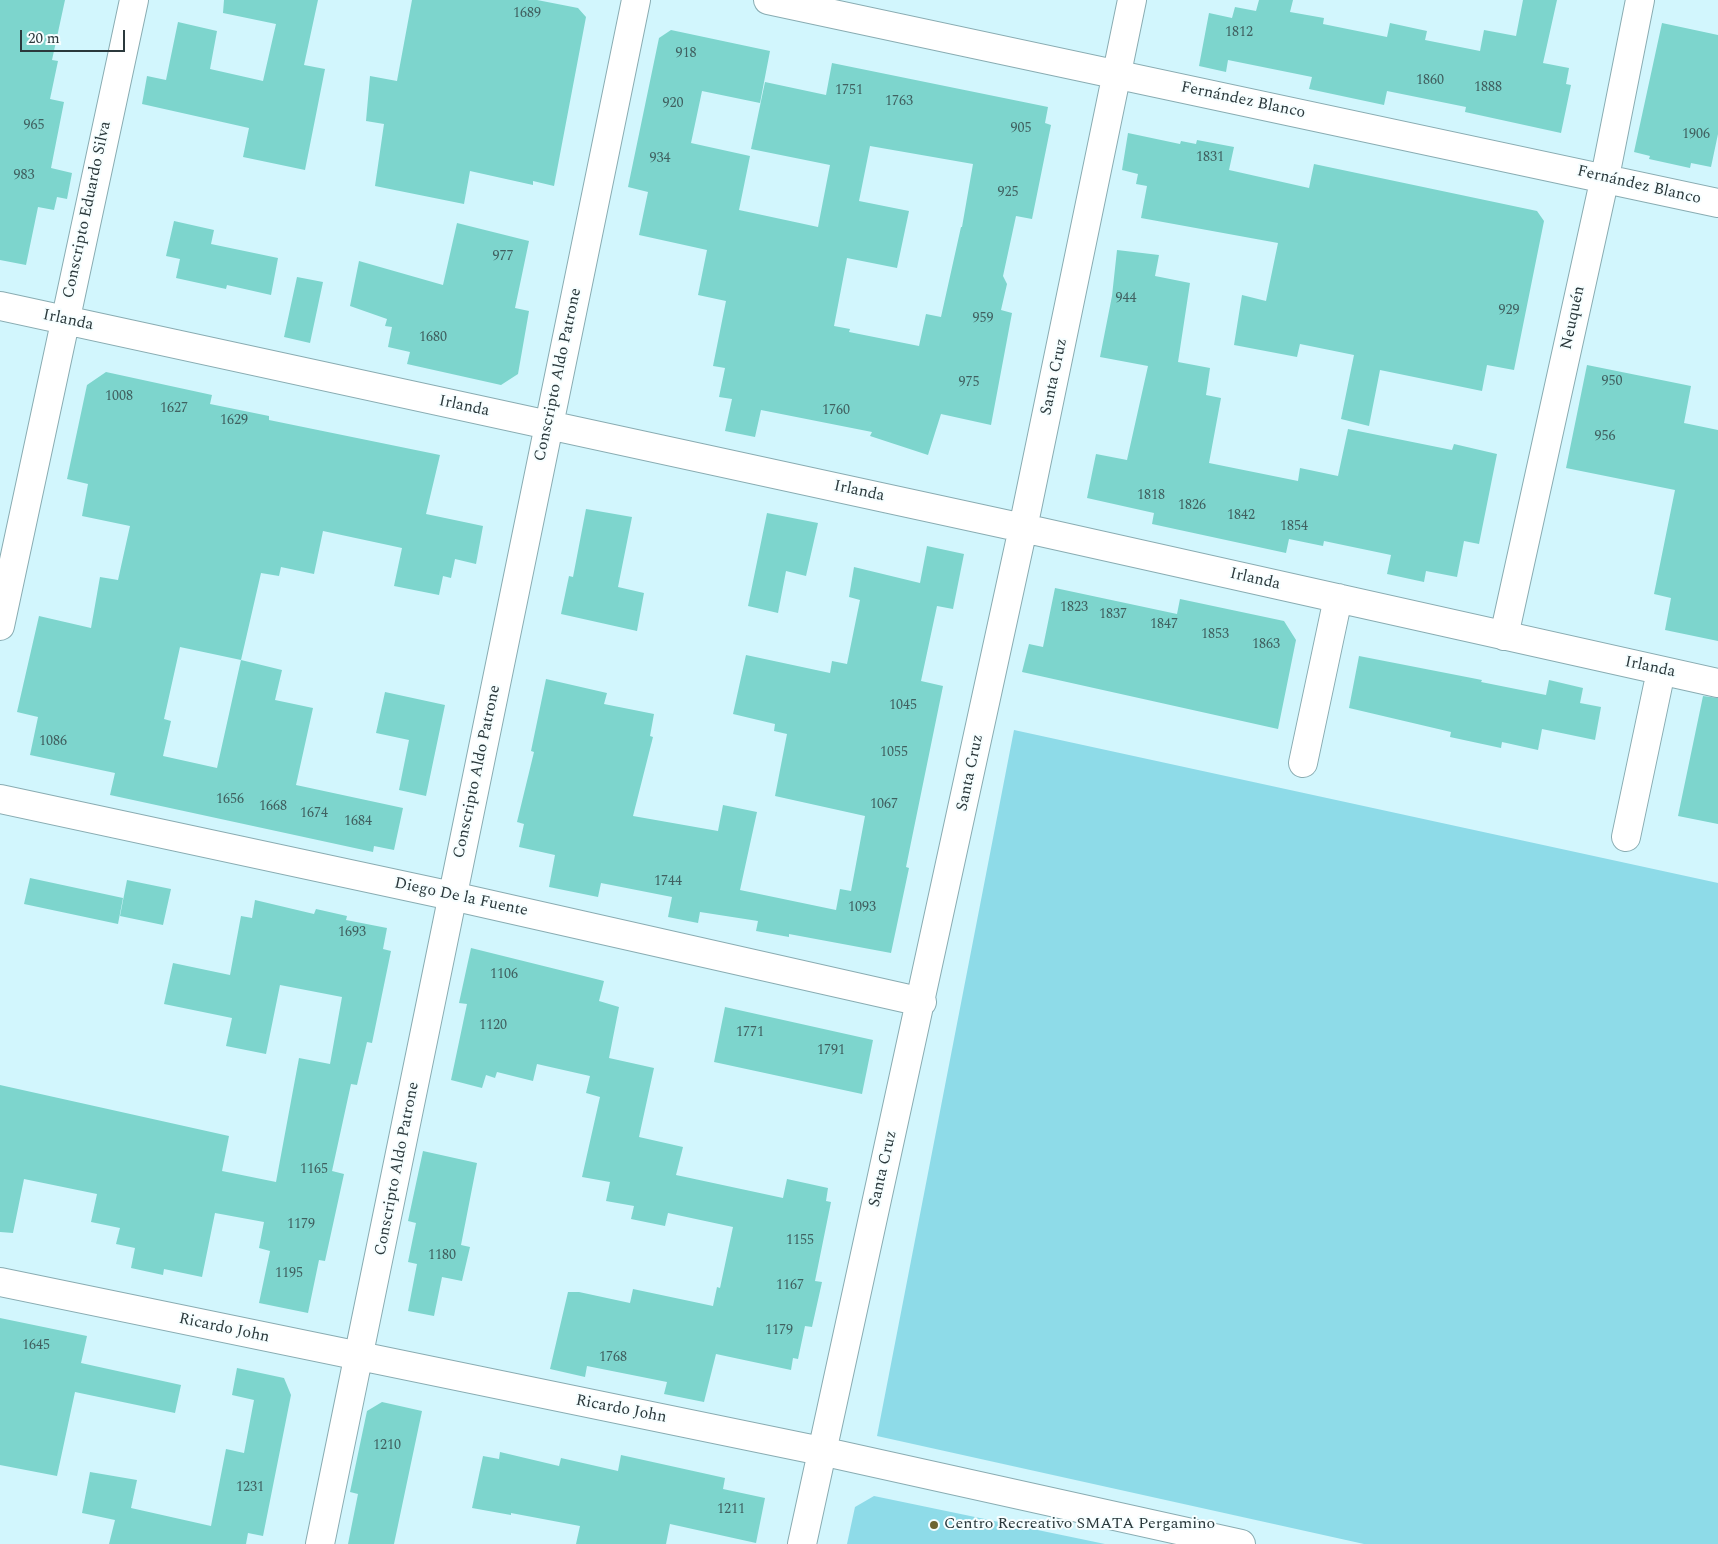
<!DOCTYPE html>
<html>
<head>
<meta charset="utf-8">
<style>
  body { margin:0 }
  #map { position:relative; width:1718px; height:1544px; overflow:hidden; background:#d2f6fd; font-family:Spectral,serif }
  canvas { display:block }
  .scale { position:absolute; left:20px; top:30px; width:105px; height:22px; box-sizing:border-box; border:2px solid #2b393c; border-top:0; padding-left:6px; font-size:15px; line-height:18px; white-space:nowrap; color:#2b393c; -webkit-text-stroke:4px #f6feff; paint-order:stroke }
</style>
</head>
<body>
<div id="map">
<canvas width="1718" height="1544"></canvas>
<div class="scale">20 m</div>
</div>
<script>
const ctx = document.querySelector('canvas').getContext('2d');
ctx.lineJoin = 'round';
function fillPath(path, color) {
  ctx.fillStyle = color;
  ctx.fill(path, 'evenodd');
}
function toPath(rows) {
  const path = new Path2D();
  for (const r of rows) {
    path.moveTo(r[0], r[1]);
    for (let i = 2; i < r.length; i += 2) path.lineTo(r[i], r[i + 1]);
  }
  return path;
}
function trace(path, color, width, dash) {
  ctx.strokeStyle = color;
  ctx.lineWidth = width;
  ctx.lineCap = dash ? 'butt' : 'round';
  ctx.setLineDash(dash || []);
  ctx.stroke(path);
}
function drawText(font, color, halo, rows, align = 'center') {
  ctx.font = font + ' Spectral,serif';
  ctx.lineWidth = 4;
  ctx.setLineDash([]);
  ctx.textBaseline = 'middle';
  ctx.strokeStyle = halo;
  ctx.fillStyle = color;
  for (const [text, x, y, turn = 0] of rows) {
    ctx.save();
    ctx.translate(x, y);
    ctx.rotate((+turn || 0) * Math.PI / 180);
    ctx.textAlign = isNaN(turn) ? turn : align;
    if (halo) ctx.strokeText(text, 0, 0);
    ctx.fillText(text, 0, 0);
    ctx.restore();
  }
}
fillPath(toPath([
  [1014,730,1718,883,1718,1544,1364,1544,877,1436],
  [874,1496,1105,1544,847,1544,855,1507]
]), '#8edbe8');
fillPath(toPath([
  [0,0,65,0,52,60,58,61,50,99,64,102,51,168,72,173,67,199,57,197,54,210,38,207,26,265,0,260],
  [224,0,318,0,304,65,325,69,305,170,243,157,249,128,142,104,147,76,166,80,178,22,217,31,210,69,263,81,276,24,223,13],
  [412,0,537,0,578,8,586,17,554,186,533,181,533,185,470,171,464,204,375,186,384,124,366,121,370,76,397,81],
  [1259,0,1293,0,1290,12,1324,18,1323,24,1387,37,1390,23,1427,31,1425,40,1480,51,1484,30,1516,36,1523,0,1557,0,1543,63,1569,68,1566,84,1571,85,1561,133,1465,112,1466,107,1387,91,1384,105,1309,89,1312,77,1228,60,1226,72,1199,66,1209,13,1232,18,1235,7,1256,11],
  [1662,23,1718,35,1718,134,1711,167,1691,163,1690,168,1649,159,1650,156,1634,152],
  [671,30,770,51,760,103,702,91,691,143,750,156,739,210,818,227,830,165,751,149,765,82,826,95,832,63,1048,107,1045,123,1051,125,1032,219,1016,216,1003,276,1007,284,1001,310,1012,313,991,425,941,414,928,455,870,436,872,432,761,410,755,437,725,431,732,399,719,397,725,368,713,366,726,301,698,295,707,250,639,235,648,192,628,187,659,38],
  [870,146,973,164,962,227,961,227,941,317,926,314,919,346,849,332,850,329,834,326,847,258,897,268,909,211,859,201],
  [1128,133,1180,144,1181,141,1196,144,1197,140,1234,147,1229,170,1309,188,1314,164,1537,211,1544,221,1514,370,1487,365,1482,391,1380,370,1369,426,1341,419,1354,355,1300,344,1297,357,1234,345,1242,295,1266,301,1278,243,1141,218,1147,186,1136,184,1138,174,1122,170],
  [174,221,214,230,211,244,278,258,271,295,227,285,226,289,176,278,180,259,166,256],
  [457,223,529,241,515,308,529,311,518,374,501,385,407,364,410,352,388,347,392,327,385,326,387,319,350,306,359,261,443,285],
  [1117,250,1159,255,1155,276,1190,283,1178,362,1210,368,1206,395,1221,398,1209,463,1298,481,1300,468,1338,476,1348,429,1452,450,1454,444,1497,454,1479,544,1464,541,1457,577,1426,571,1424,582,1387,574,1391,555,1324,541,1323,546,1289,539,1286,553,1152,524,1154,513,1087,498,1096,454,1127,460,1148,366,1100,357,1112,296],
  [297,277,323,282,310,343,284,337],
  [1587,365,1691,386,1684,423,1718,430,1718,641,1665,630,1671,598,1654,594,1675,490,1566,468],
  [106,372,212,395,210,404,269,416,269,420,440,455,426,514,483,526,476,564,455,559,451,578,443,576,439,595,394,586,402,548,323,531,314,574,281,567,279,576,261,573,241,660,282,670,275,700,313,708,296,785,403,808,394,850,374,846,373,852,110,795,115,773,30,755,38,717,17,712,39,616,91,628,100,577,118,580,130,526,82,516,88,484,67,479,87,385],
  [180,647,241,660,217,768,163,756,171,721,164,719],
  [586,509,632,517,618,587,644,593,637,631,561,614,569,576,573,577],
  [767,513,818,523,806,576,786,571,778,613,748,606],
  [927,546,964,554,953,609,937,606,921,681,943,686,906,867,909,868,891,953,789,934,789,937,756,931,758,921,700,912,698,923,668,917,672,897,601,883,598,897,549,887,555,855,519,847,524,824,517,822,534,752,531,751,546,679,607,693,604,704,654,714,650,736,653,737,633,816,718,831,723,805,757,812,740,890,836,910,840,889,851,891,865,816,775,796,787,734,774,731,775,724,733,714,746,655,830,673,832,661,847,664,860,600,849,597,854,567,920,583],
  [1055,588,1177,614,1180,599,1284,621,1296,640,1278,729,1022,672,1029,644,1043,647],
  [1359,656,1482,680,1481,682,1546,695,1549,680,1583,688,1580,703,1601,707,1595,740,1542,729,1538,750,1502,742,1501,748,1450,737,1451,732,1349,708],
  [385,692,445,705,426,796,399,790,409,740,376,733],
  [1703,696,1718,698,1718,824,1678,816],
  [30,878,123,898,118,924,24,904],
  [127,880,171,889,163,925,120,916],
  [255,900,314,914,316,909,347,916,346,920,387,928,383,949,391,951,372,1043,367,1042,357,1085,351,1084,332,1171,344,1174,325,1261,319,1260,308,1313,259,1303,270,1251,259,1248,264,1222,215,1213,202,1277,164,1269,163,1275,131,1268,135,1248,116,1244,120,1228,91,1222,97,1194,24,1179,13,1233,0,1232,0,1085,229,1136,222,1171,276,1182,299,1058,330,1064,342,997,280,985,266,1054,226,1046,232,1018,164,1004,173,963,230,975,241,916,252,918],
  [471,948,604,981,599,1001,619,1007,609,1058,654,1068,639,1137,683,1147,676,1175,783,1198,787,1179,828,1188,826,1201,831,1202,815,1281,822,1282,812,1327,805,1326,798,1359,793,1358,791,1370,716,1354,704,1402,664,1394,667,1382,587,1366,585,1377,550,1369,568,1292,579,1292,630,1303,633,1289,713,1306,717,1287,720,1288,733,1227,668,1213,665,1226,631,1219,634,1206,606,1201,610,1182,582,1177,600,1097,586,1093,590,1076,537,1064,533,1081,497,1072,495,1078,486,1075,482,1088,451,1080,467,1004,459,1003],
  [725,1007,873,1040,862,1094,714,1062],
  [423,1151,477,1163,461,1245,470,1247,462,1281,442,1277,434,1316,408,1311,417,1264,408,1262,416,1223,408,1221],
  [0,1318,87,1336,81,1363,181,1385,175,1413,75,1392,57,1476,0,1465],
  [237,1368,284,1378,291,1395,263,1536,248,1533,246,1544,109,1544,115,1520,82,1513,90,1472,137,1480,131,1508,211,1526,226,1449,244,1453,254,1400,232,1395],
  [382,1402,422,1411,394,1544,348,1544,358,1494,350,1492,367,1411],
  [500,1452,559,1466,561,1458,618,1471,621,1455,725,1478,723,1489,765,1498,756,1543,670,1524,666,1544,576,1544,580,1526,511,1513,511,1515,472,1508,483,1456,499,1459]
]), '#7dd5cd');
const minor = toPath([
  [768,0,1718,203],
  [0,306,1023,528,1718,683],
  [0,626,134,0],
  [1504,636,1605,177,1640,0],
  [1303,763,1338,598],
  [0,799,452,896,922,1002],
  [1626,837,1661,671],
  [0,1282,821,1451,1241,1544],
  [320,1544,636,0],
  [802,1544,1023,528,1132,0]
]);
trace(minor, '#89acb2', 30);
trace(minor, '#fff', 28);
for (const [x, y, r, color] of [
  [934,1525,5,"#6e6532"]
]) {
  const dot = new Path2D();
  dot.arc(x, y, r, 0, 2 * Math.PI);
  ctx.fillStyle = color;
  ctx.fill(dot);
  trace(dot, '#f6feff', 2);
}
drawText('14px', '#406060', null, [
  ["1689",527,14],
  ["1812",1239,33],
  ["918",686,54],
  ["1860",1430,81],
  ["1888",1488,88],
  ["1751",849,91],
  ["1763",899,102],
  ["920",673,104],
  ["965",34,126],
  ["905",1021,129],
  ["1906",1696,135],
  ["1831",1210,158],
  ["934",660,159],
  ["983",24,176],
  ["925",1008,193],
  ["977",503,257],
  ["944",1126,299],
  ["929",1509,311],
  ["959",983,319],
  ["1680",433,338],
  ["950",1612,382],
  ["975",969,383],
  ["1008",119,397],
  ["1627",174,409],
  ["1760",836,411],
  ["1629",234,421],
  ["956",1605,437],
  ["1818",1151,496],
  ["1826",1192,506],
  ["1842",1241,516],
  ["1854",1294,527],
  ["1823",1074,608],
  ["1837",1113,615],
  ["1847",1164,625],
  ["1853",1215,635],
  ["1863",1266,645],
  ["1045",903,706],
  ["1086",53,742],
  ["1055",894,753],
  ["1656",230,800],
  ["1067",884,805],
  ["1668",273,807],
  ["1674",314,814],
  ["1684",358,822],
  ["1744",668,882],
  ["1093",862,908],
  ["1693",352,933],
  ["1106",504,975],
  ["1120",493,1026],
  ["1771",750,1033],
  ["1791",831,1051],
  ["1165",314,1170],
  ["1179",301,1225],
  ["1155",800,1241],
  ["1180",442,1256],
  ["1195",289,1274],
  ["1167",790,1286],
  ["1179",779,1331],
  ["1645",36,1346],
  ["1768",613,1358],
  ["1210",387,1446],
  ["1231",250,1488],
  ["1211",731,1510]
]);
drawText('16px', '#2b393c', '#f6feff', [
  ["Fernández Blanco",1243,101,12],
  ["Fernández Blanco",1639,186,13],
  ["Conscripto Eduardo Silva",88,210,-78],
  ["Neuquén",1574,318,-78],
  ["Irlanda",68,321,12],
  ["Conscripto Aldo Patrone",559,375,-78],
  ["Santa Cruz",1055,377,-78],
  ["Irlanda",464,407,12],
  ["Irlanda",859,492,12],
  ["Irlanda",1255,580,13],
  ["Irlanda",1650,668,12],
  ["Conscripto Aldo Patrone",478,772,-78],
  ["Santa Cruz",971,773,-78],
  ["Diego De la Fuente",461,898,12],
  ["Conscripto Aldo Patrone",398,1169,-79],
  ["Santa Cruz",884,1169,-77],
  ["Ricardo John",224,1329,12],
  ["Ricardo John",621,1410,11]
]);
drawText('16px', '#2b393c', '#f6feff', [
  ["Centro Recreativo SMATA Pergamino",944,1525]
], 'left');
</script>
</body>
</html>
